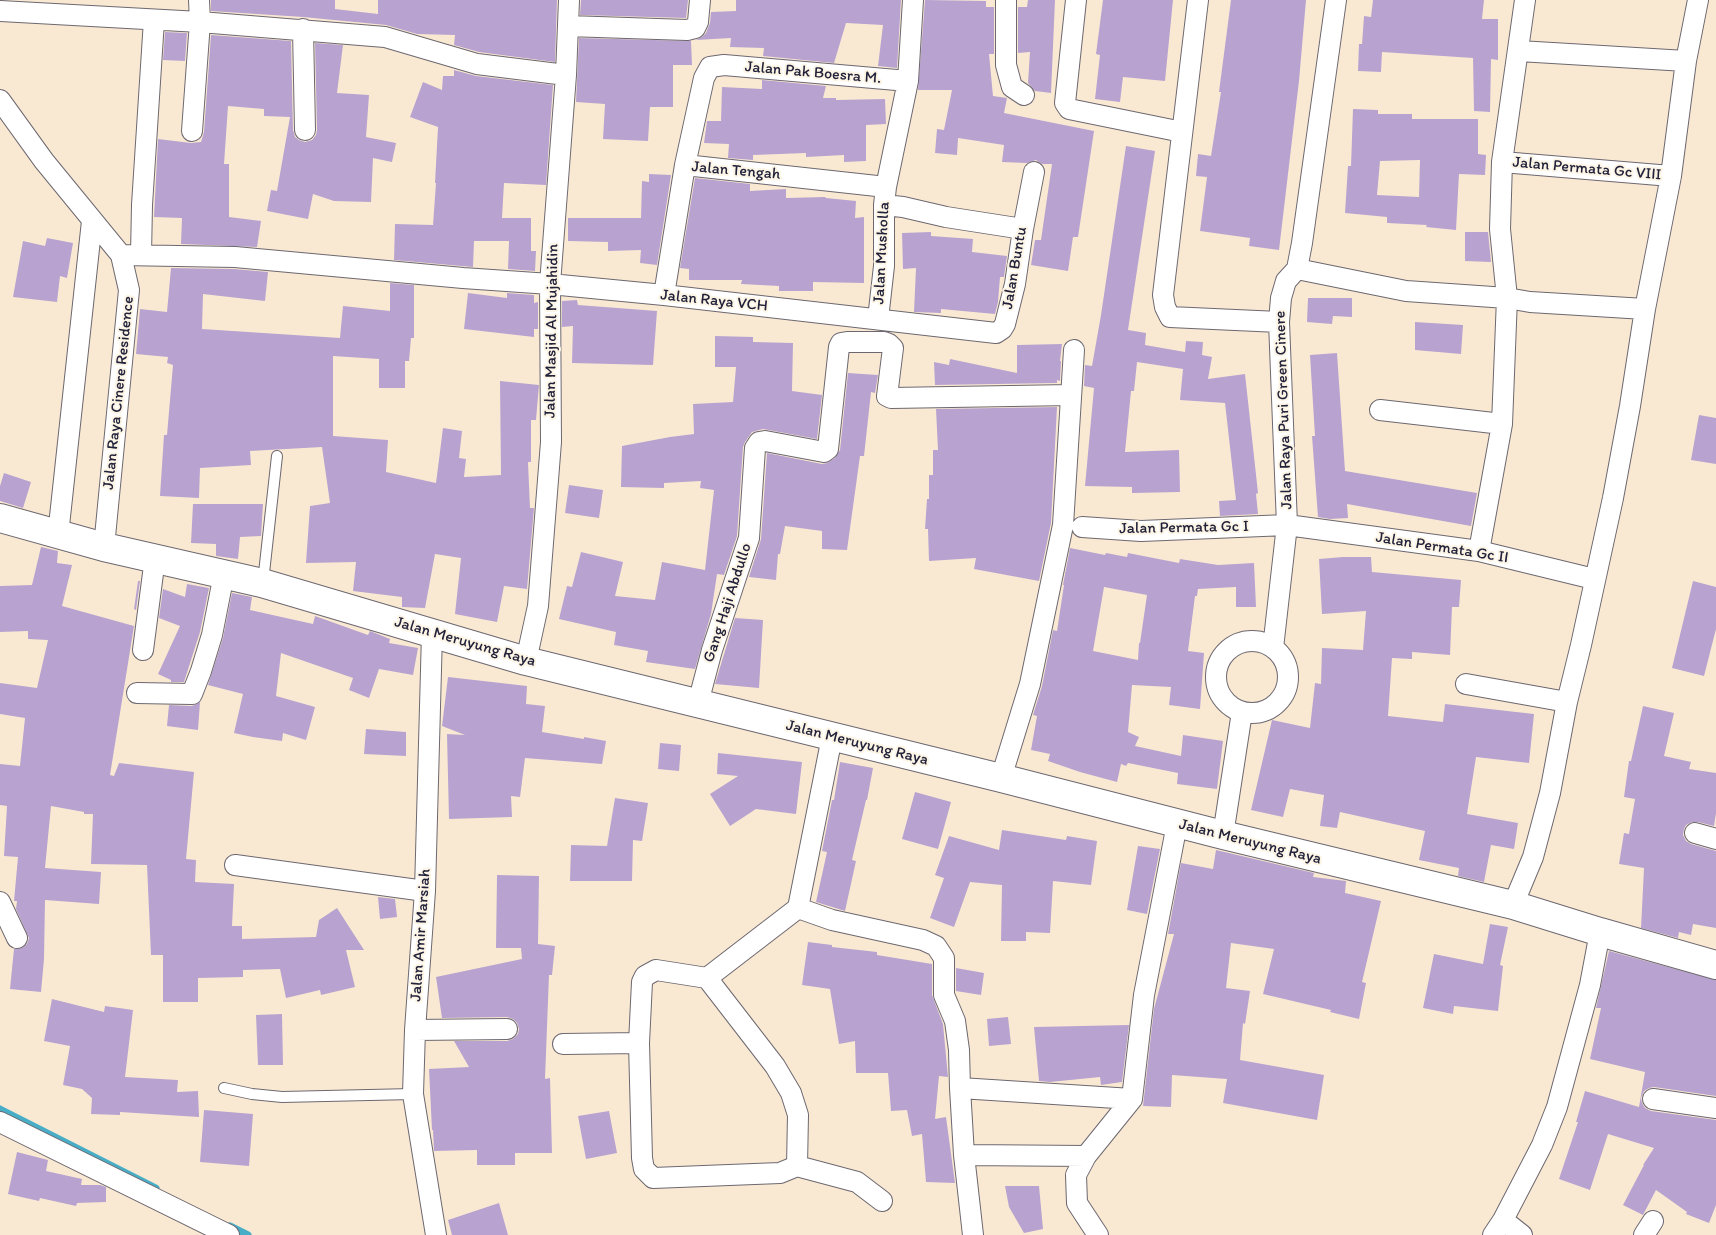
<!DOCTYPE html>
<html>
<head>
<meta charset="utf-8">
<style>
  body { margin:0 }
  canvas { display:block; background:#f9e9d3 }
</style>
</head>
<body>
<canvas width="1716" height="1235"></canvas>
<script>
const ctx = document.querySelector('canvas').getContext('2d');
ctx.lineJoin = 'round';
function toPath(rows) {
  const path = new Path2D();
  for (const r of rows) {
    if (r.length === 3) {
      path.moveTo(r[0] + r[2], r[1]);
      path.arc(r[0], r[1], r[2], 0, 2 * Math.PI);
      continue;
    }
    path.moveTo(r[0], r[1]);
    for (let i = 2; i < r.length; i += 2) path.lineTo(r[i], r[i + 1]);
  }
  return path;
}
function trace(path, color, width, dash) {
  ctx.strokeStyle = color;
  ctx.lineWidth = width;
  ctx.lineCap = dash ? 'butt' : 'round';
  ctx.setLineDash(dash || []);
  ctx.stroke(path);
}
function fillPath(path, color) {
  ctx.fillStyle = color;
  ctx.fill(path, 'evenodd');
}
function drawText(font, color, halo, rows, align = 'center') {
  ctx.font = font + ' Itim,sans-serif';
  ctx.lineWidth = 4;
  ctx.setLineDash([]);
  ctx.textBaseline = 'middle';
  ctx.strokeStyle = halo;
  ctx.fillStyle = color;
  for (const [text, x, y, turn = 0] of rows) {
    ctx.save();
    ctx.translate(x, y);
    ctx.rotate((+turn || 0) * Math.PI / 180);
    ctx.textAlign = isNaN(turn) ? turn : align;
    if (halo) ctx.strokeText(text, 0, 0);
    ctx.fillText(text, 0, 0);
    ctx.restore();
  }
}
trace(toPath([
  [0,1109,156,1188],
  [230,1226,248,1235]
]), '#48aec7', 7);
fillPath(toPath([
  [211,0,335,0,335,9,378,14,378,0,557,0,555,62,479,52,454,45,455,35,417,34,386,25,303,17,211,11],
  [581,0,688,0,686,18,580,15],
  [736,0,901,0,897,68,878,66,883,25,846,23,834,63,763,56,764,48,730,47,731,38,696,40,702,37,706,33,710,23,711,12,736,11],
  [925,0,986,1,986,7,994,7,994,54,989,54,993,96,1007,98,1004,113,1094,131,1078,237,1073,237,1068,271,1031,265,1035,240,1041,240,1052,164,1042,164,1036,160,1027,163,1002,162,1004,145,958,138,957,155,935,153,937,129,944,130,952,90,918,90],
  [1028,0,1055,0,1051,93,1035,91,1028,83,1030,52,1018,53,1018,7,1027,7],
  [1103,0,1173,0,1165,81,1123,77,1120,102,1095,99,1100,55,1096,54],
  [1231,0,1306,0,1299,81,1279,250,1249,246,1250,238,1200,231,1207,177,1196,176,1198,154,1211,156,1221,92,1219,92],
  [1373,0,1484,0,1482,19,1498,19,1498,60,1491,59,1490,112,1474,111,1473,58,1382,52,1381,72,1358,71,1359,44,1362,44,1364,16,1371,17],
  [165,32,187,33,185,61,163,60],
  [211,35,291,41,293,130,295,137,299,140,305,142,312,140,316,135,317,130,315,43,343,45,337,93,369,95,366,137,396,143,392,162,373,158,371,202,334,201,313,194,308,219,267,211,271,190,277,191,290,117,264,116,264,109,228,106,224,164,229,164,229,217,261,221,257,247,181,244,182,218,154,217,158,139,191,143,201,142,204,132],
  [579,38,691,41,692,65,673,65,673,107,650,107,648,141,603,139,605,104,576,102],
  [454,70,476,76,553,85,546,185,504,183,502,218,531,218,531,251,536,251,535,271,508,269,509,241,474,241,473,267,394,260,395,224,433,225,436,183,435,183,438,127,410,117,423,82,442,90,443,76,454,76],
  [762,80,826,86,823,98,836,98,836,100,885,99,886,124,866,125,866,161,844,162,844,155,806,157,806,153,753,155,753,160,728,158,729,144,704,143,707,121,721,121,722,87,762,89],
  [1353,109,1378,110,1378,114,1412,114,1412,119,1478,119,1478,154,1486,155,1485,175,1459,174,1456,230,1426,227,1427,225,1387,223,1387,217,1345,213,1348,166,1351,166],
  [1420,160,1419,197,1377,195,1380,161],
  [1126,146,1155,151,1128,330,1146,333,1145,345,1185,352,1186,341,1203,342,1202,355,1212,357,1208,379,1245,374,1258,493,1256,494,1258,514,1220,516,1219,501,1236,500,1225,403,1180,400,1183,369,1137,362,1134,391,1131,391,1125,452,1179,450,1180,492,1132,493,1132,487,1085,486,1094,388,1084,386,1085,365,1092,366,1101,315],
  [649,174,671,175,657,265,640,263,641,250,608,251,608,242,568,241,568,218,641,218,642,181,649,182],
  [695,178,750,184,750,191,786,189,786,198,825,197,826,198,856,201,855,218,864,217,864,283,813,282,813,291,779,291,779,286,741,284,742,280,689,280,689,269,680,268],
  [931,232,931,236,973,239,972,252,1007,256,1004,277,1000,277,998,302,995,314,941,309,941,313,914,312,916,268,903,269,902,233],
  [1465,232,1488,232,1491,262,1465,261],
  [47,238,73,243,67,278,60,276,57,302,13,297,23,241,45,246],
  [171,268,234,269,268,272,265,301,203,294,202,329,340,338,343,306,390,311,390,283,414,285,414,338,411,338,409,361,405,361,405,388,379,388,379,359,333,356,333,436,388,440,386,472,436,483,443,428,462,431,459,458,466,459,464,477,501,475,500,381,539,385,536,420,531,420,531,462,528,462,530,508,534,508,527,589,504,586,497,622,455,614,461,558,435,554,425,608,402,607,402,597,353,591,356,562,306,563,310,506,330,503,322,447,250,451,251,465,200,468,199,498,160,496,164,435,167,435,173,365,167,363,168,357,136,354,140,309,167,312],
  [468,293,507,298,507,293,534,295,534,303,538,302,538,329,534,329,534,337,464,329],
  [1308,298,1352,298,1352,317,1333,316,1332,324,1307,322],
  [577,300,578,305,657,311,653,365,572,363,573,326,562,327,562,301],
  [1415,322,1463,325,1461,354,1415,350],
  [715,336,753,337,753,342,793,343,792,391,822,395,817,439,763,429,752,432,745,442,743,447,737,536,724,575,717,574,711,614,695,669,646,662,648,651,614,645,616,632,559,619,567,586,572,587,581,552,623,562,615,596,655,600,662,562,705,570,714,490,700,488,701,481,664,483,664,488,621,487,622,446,670,437,694,434,693,404,733,402,736,367,715,367],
  [1062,344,1060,361,1061,361,1060,381,1057,380,1057,383,935,385,934,362,949,365,950,359,1017,373,1017,345],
  [1337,353,1345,471,1477,493,1471,526,1347,504,1348,518,1330,519,1318,517,1312,436,1315,436,1310,355],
  [848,373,878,375,875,393,871,392,864,456,860,456,847,550,822,549,822,531,785,526,780,554,778,554,776,580,749,577,761,539,767,453,822,464,827,463,835,458,840,450],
  [1057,407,1051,523,1039,581,974,569,976,558,929,561,928,529,925,529,927,499,929,499,929,475,933,475,933,450,938,450,936,409],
  [1699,415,1716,418,1716,464,1691,460],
  [4,473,31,482,23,508,0,501,0,486],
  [569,485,603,490,599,518,565,513],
  [193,504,263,504,261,536,240,537,238,559,216,556,216,544,191,543],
  [41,547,58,551,57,563,72,565,62,606,134,626,110,775,114,776,119,763,194,772,186,859,196,860,195,882,234,884,232,926,242,926,242,939,316,937,319,920,337,908,364,950,346,950,355,987,321,995,320,990,286,998,280,969,243,970,243,977,198,978,198,1002,163,1002,163,955,151,955,147,865,91,864,93,814,84,814,84,812,51,806,45,868,101,872,99,904,45,900,44,959,41,992,10,989,14,949,22,948,27,944,29,938,16,909,17,901,14,901,18,857,4,856,7,806,0,805,0,764,20,766,25,718,0,714,0,683,37,688,48,640,28,639,28,631,0,632,0,586,32,585],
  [1070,548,1105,555,1106,553,1127,557,1128,553,1179,563,1180,559,1218,565,1254,563,1256,607,1236,607,1236,587,1198,589,1197,596,1195,596,1188,651,1204,653,1200,709,1169,705,1171,687,1132,685,1128,732,1139,737,1135,746,1181,756,1183,735,1223,741,1217,789,1177,784,1178,773,1128,763,1126,766,1121,764,1117,782,1080,772,1048,761,1050,754,1031,750,1037,716,1033,715,1042,686,1053,630,1057,631,1064,585,1063,585],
  [1104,587,1147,595,1140,643,1139,643,1138,660,1093,651],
  [1343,557,1371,557,1372,572,1461,580,1459,607,1452,607,1450,655,1412,652,1412,659,1392,658,1388,716,1443,722,1445,704,1534,714,1529,763,1476,757,1467,814,1518,823,1514,849,1491,845,1484,882,1458,876,1459,868,1419,860,1425,831,1340,812,1337,828,1320,826,1324,795,1290,789,1283,817,1251,810,1272,720,1310,728,1315,683,1321,684,1322,648,1363,650,1366,611,1322,614,1319,559],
  [138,581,140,581,136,610,134,609],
  [1693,581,1716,587,1716,629,1704,676,1672,668],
  [187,584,209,588,200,632,184,682,171,682,171,680,158,674,180,626,159,618,163,589,185,597],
  [232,593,252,597,250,610,313,624,315,616,368,635,370,631,390,639,389,643,418,648,413,675,379,669,369,698,349,690,353,678,281,653,276,696,315,707,306,740,283,733,282,741,253,737,234,733,243,694,208,685,223,638],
  [735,618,763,620,759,688,715,684],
  [448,677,527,686,526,704,545,706,542,732,584,739,584,737,606,741,602,764,525,758,520,797,511,796,512,817,449,819,447,734,465,735,442,726],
  [200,702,198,730,167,726,169,705,192,706],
  [1643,706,1674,713,1664,756,1691,762,1689,769,1716,773,1716,813,1714,826,1698,822,1692,822,1686,825,1684,829,1683,835,1686,841,1691,844,1716,851,1716,928,1693,924,1691,935,1679,932,1678,938,1641,928,1644,868,1619,864,1624,833,1629,834,1635,799,1624,797,1629,761,1631,761],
  [366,729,406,732,406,756,364,754],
  [660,743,681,745,679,771,658,769],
  [718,753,802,762,796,814,756,809,730,826,710,794,738,776,717,774],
  [840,762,873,768,867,800,866,800,852,860,856,861,845,911,816,902,827,852,822,851,832,800,834,800],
  [915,792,951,802,938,849,902,839],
  [615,798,648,803,642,841,633,840,632,881,570,881,571,845,607,846],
  [1002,830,1066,840,1067,836,1097,841,1091,885,1053,881,1050,933,1026,932,1026,941,1001,941,1002,885,970,882,954,927,930,918,944,878,935,875,949,836,999,850],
  [1138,846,1160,849,1147,914,1127,910],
  [1216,850,1314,873,1313,877,1346,881,1345,893,1381,901,1362,982,1366,983,1359,1019,1330,1012,1331,1010,1263,994,1274,949,1231,943,1226,988,1250,991,1245,1024,1243,1023,1240,1060,1324,1075,1317,1120,1223,1103,1227,1079,1172,1075,1171,1107,1143,1106,1154,1009,1174,934,1168,934,1181,863,1213,869],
  [497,875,539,876,538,944,555,946,552,975,549,975,545,1079,550,1078,552,1153,515,1153,515,1165,477,1165,477,1150,434,1151,433,1130,432,1130,429,1069,469,1067,454,1041,507,1041,513,1039,518,1034,519,1029,517,1023,513,1019,507,1017,442,1018,436,977,522,959,521,948,496,948],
  [378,897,395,899,397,917,380,919],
  [1490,924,1508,927,1500,965,1503,966,1498,1011,1454,1006,1453,1014,1423,1008,1434,954,1483,964],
  [808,942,832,945,832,947,877,952,877,955,932,964,932,995,943,1024,948,1077,939,1076,935,1119,946,1117,955,1183,926,1182,922,1134,912,1136,907,1110,891,1111,888,1073,856,1073,855,1041,839,1044,830,989,802,985],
  [1609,951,1716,980,1716,1096,1654,1087,1649,1088,1644,1091,1641,1098,1642,1103,1645,1108,1651,1111,1716,1120,1716,1205,1709,1223,1686,1214,1687,1212,1656,1190,1643,1215,1623,1205,1644,1165,1643,1165,1654,1148,1608,1134,1590,1190,1559,1179,1578,1122,1576,1122,1585,1091,1639,1107,1645,1072,1590,1059,1601,1008,1596,1008],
  [956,968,984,973,981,995,956,991],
  [52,999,104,1012,105,1006,133,1010,125,1077,178,1080,177,1092,198,1091,199,1117,120,1112,120,1115,91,1114,92,1098,82,1089,63,1085,70,1046,44,1041],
  [282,1014,283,1065,258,1065,256,1015],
  [1008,1017,1011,1044,989,1046,987,1019],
  [1129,1025,1122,1082,1101,1085,1100,1077,1050,1082,1039,1081,1034,1027],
  [204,1110,253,1114,249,1166,200,1162],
  [609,1111,617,1153,586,1159,578,1116],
  [17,1152,48,1160,46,1171,82,1179,81,1185,100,1185,106,1187,106,1202,77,1203,76,1206,40,1198,39,1201,8,1194],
  [1005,1186,1039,1186,1043,1229,1024,1233,1009,1207],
  [499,1203,508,1235,452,1235,448,1220]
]), '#b8a3d0');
const lane = toPath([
  [263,582,277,456],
  [224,1088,252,1094,282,1097,413,1094]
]);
const street = toPath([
  [1006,0,1006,65,1012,87,1024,95],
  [1076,0,1065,103,1069,109,1182,132],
  [1198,0,1163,295,1165,307,1170,317,1279,322],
  [0,11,200,22,385,37,477,64,566,75],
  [568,26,687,30,695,28,698,22,700,0],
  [303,29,305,130],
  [1519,51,1686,61],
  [0,100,44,161,121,255,129,290,104,547],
  [192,131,200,22,199,0],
  [1502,162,1671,176],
  [685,165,704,78,710,67,724,65,908,81],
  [884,205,903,207,946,217,1023,229],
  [121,255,235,257,463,278,550,284,664,295,996,333,1002,329,1005,324,1015,284,1023,229,1034,172],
  [141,255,142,205,154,20],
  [1297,269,1406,291,1507,298,1530,302,1645,309],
  [664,295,685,165,886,187],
  [878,319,884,266,884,205,886,187,908,81,913,0],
  [1380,410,1502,424],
  [1082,527,1141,531,1287,525,1479,551,1594,579],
  [58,535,92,221],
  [1479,551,1502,424,1507,298,1500,229,1502,162,1525,0],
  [432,633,425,891,415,1030,413,1094,436,1235],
  [1252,677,36],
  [1273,648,1287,525,1279,322,1281,298,1286,281,1297,269,1302,243,1336,0],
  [143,650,155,558],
  [526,661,538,606,551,442,550,284,566,75,569,0],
  [1466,684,1567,702],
  [137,693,192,694,201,671,212,635,224,574],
  [698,703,712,650,749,538,755,448,759,442,765,441,824,452,828,449,839,347,841,343,847,342,884,342,889,344,893,348,887,396,891,398,1071,395],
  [1001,778,1030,684,1063,525,1074,350],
  [1695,833,1716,839],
  [1223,835,1242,712],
  [235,865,425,891],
  [0,902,17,938],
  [1513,905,1533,857,1550,793,1567,702,1581,645,1613,498,1630,406,1645,309,1671,176,1686,61,1698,0],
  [798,908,832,920,923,940,936,946,944,958,944,995,955,1021,959,1050,960,1088,964,1155,973,1235],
  [707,978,775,1066,791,1093,798,1115,797,1166,780,1173,653,1178,644,1169,642,1158,639,1043,642,982,645,976,656,970,707,978,798,908,832,737],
  [415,1030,507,1029],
  [563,1044,639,1043],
  [960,1088,1132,1099],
  [1653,1099,1716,1108],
  [0,1122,229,1235],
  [964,1155,1086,1156],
  [797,1166,857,1182,882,1201],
  [1503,1220,1522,1235],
  [1098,1235,1077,1203,1076,1175,1086,1156,1132,1099,1144,995,1177,824],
  [1493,1235,1503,1220,1542,1145,1557,1107,1590,985,1600,932],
  [1644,1235,1653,1221]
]);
const secondary = toPath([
  [0,518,104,547,262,583,526,661,1001,778,1223,835,1513,905,1600,932,1716,965]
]);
trace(lane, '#6d6870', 12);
trace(street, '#6d6870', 22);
trace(secondary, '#6d6870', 30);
trace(lane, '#fff', 10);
trace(street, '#fff', 20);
trace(secondary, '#fff', 28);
drawText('16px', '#22223b', '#fcf5e5', [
  ["Jalan Pak Boesra M.",813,73,5],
  ["Jalan Permata Gc VIII",1587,169,5],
  ["Jalan Tengah",736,171,5],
  ["Jalan Musholla",882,253,-87],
  ["Jalan Buntu",1015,268,-80],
  ["Jalan Raya VCH",714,301,6],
  ["Jalan Masjid Al Mujahidin",552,331,-89],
  ["Jalan Raya Cinere Residence",119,393,-84],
  ["Jalan Raya Puri Green Cinere",1284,410,-92],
  ["Jalan Permata Gc I",1184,528,-1],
  ["Jalan Permata Gc II",1442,548,9],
  ["Gang Haji Abdullo",728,603,-72],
  ["Jalan Meruyung Raya",465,642,16],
  ["Jalan Meruyung Raya",857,743,14],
  ["Jalan Meruyung Raya",1250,842,14],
  ["Jalan Amir Marsiah",421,935,-86]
]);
</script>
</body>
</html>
